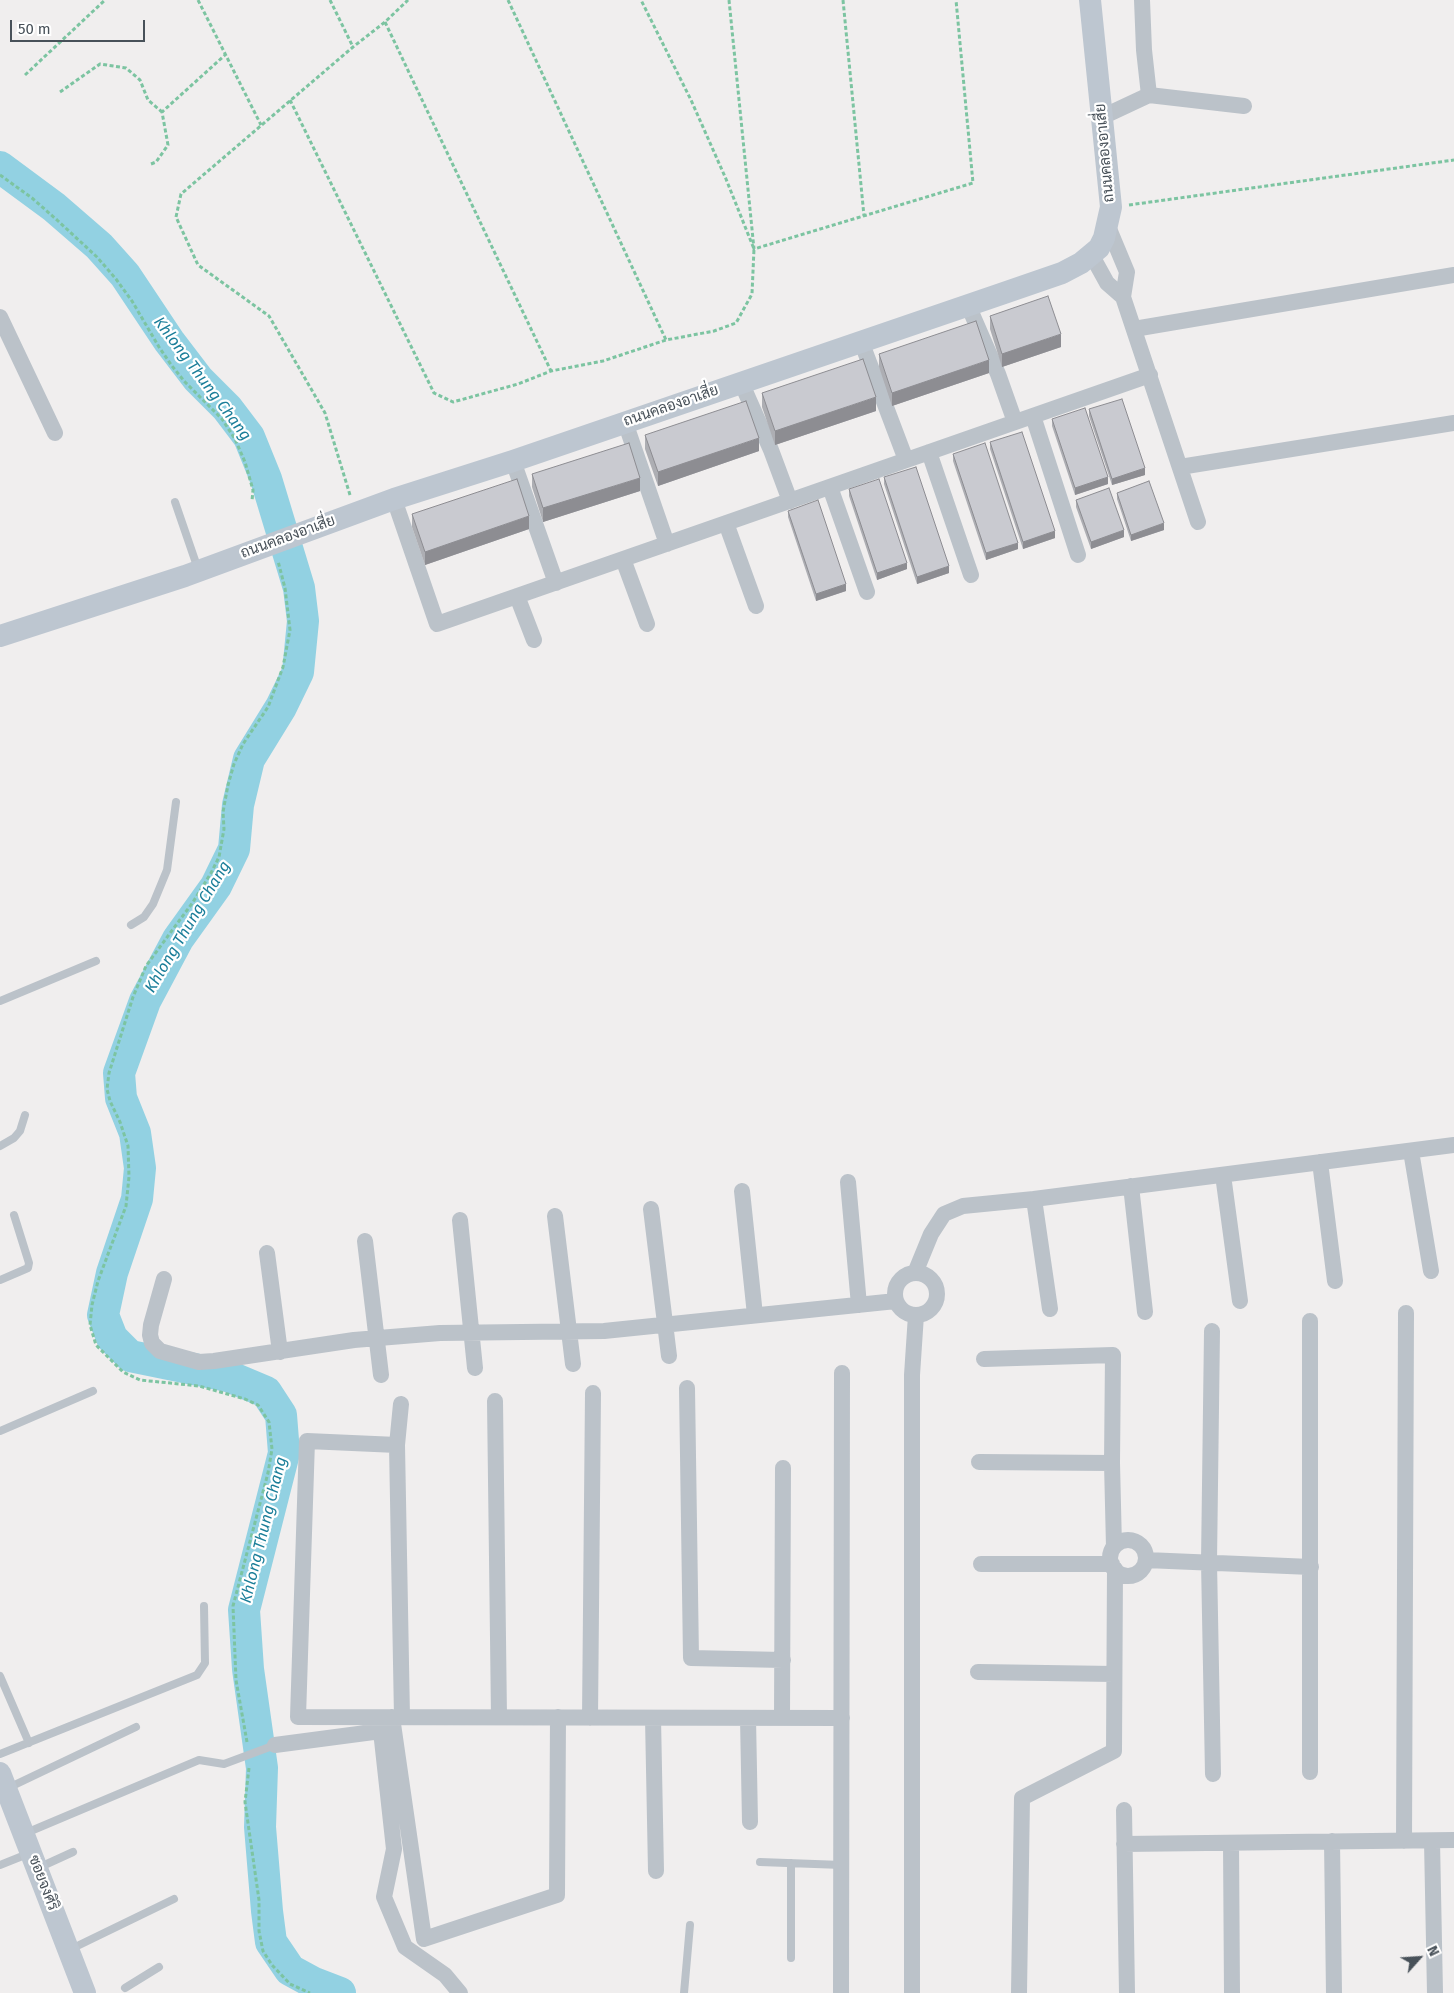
<!DOCTYPE html>
<html>
<head>
<meta charset="utf-8">
<style>
  body { margin:0 }
  #map { position:relative; width:1454px; height:1993px; overflow:hidden; background:#f0eeee; font-family:"Fira Sans",sans-serif }
  canvas { display:block }
  .north { position:absolute; left:1394px; top:1933px; width:50px; height:50px; -webkit-text-stroke:4px #fff; paint-order:stroke; rotate:64deg; font-size:14px; font-weight:700; line-height:20px; text-align:center; color:#485159 }
  .north::after { content:''; display:block; margin:auto; width:18px; height:22px; background:#485159; clip-path:polygon(50% 0,100% 100%,50% 72%,0 100%) }
  .scale { position:absolute; left:10px; top:20px; width:135px; height:22px; box-sizing:border-box; border:2px solid #485159; border-top:0; padding-left:6px; font-size:15px; line-height:18px; white-space:nowrap; color:#485159; -webkit-text-stroke:4px #fff; paint-order:stroke }
</style>
</head>
<body>
<div id="map">
<canvas width="1454" height="1993"></canvas>
<div class="north">N</div>
<div class="scale">50 m</div>
</div>
<script>
const ctx = document.querySelector('canvas').getContext('2d');
ctx.lineJoin = 'round';
function toPath(rows) {
  const path = new Path2D();
  for (const r of rows) {
    if (r.length === 3) {
      path.moveTo(r[0] + r[2], r[1]);
      path.arc(r[0], r[1], r[2], 0, 2 * Math.PI);
      continue;
    }
    path.moveTo(r[0], r[1]);
    for (let i = 2; i < r.length; i += 2) path.lineTo(r[i], r[i + 1]);
  }
  return path;
}
function trace(path, color, width, dash) {
  ctx.strokeStyle = color;
  ctx.lineWidth = width;
  ctx.lineCap = dash ? 'butt' : 'round';
  ctx.setLineDash(dash || []);
  ctx.stroke(path);
}
function fillPath(path, color) {
  ctx.fillStyle = color;
  ctx.fill(path, 'evenodd');
}
function drawText(font, color, halo, rows, align = 'center') {
  ctx.font = font + ' "Fira Sans",Sarabun,sans-serif';
  ctx.lineWidth = 4.5;
  ctx.setLineDash([]);
  ctx.textBaseline = 'middle';
  ctx.strokeStyle = halo;
  ctx.fillStyle = color;
  for (const [text, x, y, turn = 0] of rows) {
    ctx.save();
    ctx.translate(x, y);
    ctx.rotate((+turn || 0) * Math.PI / 180);
    ctx.textAlign = isNaN(turn) ? turn : align;
    if (halo) ctx.strokeText(text, 0, 0);
    ctx.fillText(text, 0, 0);
    ctx.restore();
  }
}
trace(toPath([
  [0,167,54,207,99,246,125,275,169,341,198,379,227,408,249,437,266,479,299,588,303,621,298,672,281,707,249,759,238,805,234,849,216,886,178,939,145,1001,119,1073,121,1098,135,1133,140,1168,137,1199,112,1273,103,1315,112,1338,130,1356,228,1376,266,1392,281,1415,284,1453,244,1610,248,1669,262,1768,260,1827,267,1911,271,1942,290,1970,314,1983,340,1993]
]), '#92d1e2', 32);
trace(toPath([
  [198,0,261,125],
  [330,0,353,47],
  [508,0,666,340],
  [729,0,754,249,973,183,956,0],
  [843,0,864,216],
  [385,22,551,371],
  [25,75,105,0],
  [60,92,100,64,126,68,140,80,148,100,162,112],
  [290,100,434,393,453,402,518,384,551,371,603,361,666,340,714,331,736,323,752,294,754,249,726,179,691,100,641,0],
  [151,164,156,162,168,145,162,112,225,55],
  [0,175,32,198,57,220,97,257,116,279,132,301,159,347,172,366,185,382,222,419,235,439,245,462,253,490,252,501],
  [1129,205,1454,160],
  [350,495,325,413,269,316,198,265,176,217,181,194,353,47,385,22,408,0],
  [247,1742,236,1680,233,1606,268,1473,272,1449,269,1422,258,1405,245,1399,199,1386,140,1380,123,1372,96,1345,90,1325,92,1305,98,1281,126,1206,129,1177,128,1146,120,1122,110,1101,107,1089,109,1073,133,997,146,966,193,902,211,873,219,857,224,829,223,812,228,785,234,764,243,744,268,707,283,667,290,630,285,588,278,561],
  [249,1768,245,1802,259,1900,259,1931,263,1951,272,1965,290,1984,310,1993]
]), '#7cc4a1', 3, [4, 2.5]);
trace(toPath([
  [175,502,198,569],
  [131,925,144,917,153,904,167,870,176,802],
  [0,1001,96,961],
  [0,1146,14,1138,20,1131,25,1115],
  [0,1280,28,1268,29,1263,14,1215],
  [0,1431,93,1391],
  [0,1676,29,1743],
  [0,1754,197,1675,205,1663,204,1606],
  [8,1788,136,1727],
  [26,1833,199,1760,224,1764,275,1745],
  [760,1862,842,1865],
  [791,1863,791,1958],
  [0,1865,30,1853],
  [38,1868,73,1852],
  [71,1949,174,1899],
  [125,1988,159,1967],
  [684,1993,690,1925]
]), '#bbc2c9', 8);
trace(toPath([
  [1149,95,1244,106],
  [1102,117,1149,95,1144,50,1142,0],
  [1107,224,1127,272,1123,297,1198,522],
  [1091,254,1107,283,1123,297],
  [968,305,998,374,1015,422],
  [0,317,55,433],
  [1134,329,1454,275],
  [861,341,906,460],
  [741,382,771,450,790,501],
  [1033,416,1078,555],
  [625,422,667,544],
  [929,452,971,575],
  [513,461,556,583],
  [1180,467,1454,423],
  [830,487,867,592],
  [394,499,437,624,1150,375],
  [726,523,756,606],
  [623,559,647,624],
  [517,596,534,640],
  [1411,1151,1431,1271],
  [1320,1162,1335,1281],
  [1223,1175,1240,1301],
  [848,1182,859,1305],
  [1131,1186,1145,1312],
  [742,1191,755,1315],
  [1034,1199,1050,1309],
  [651,1209,669,1356],
  [555,1216,573,1364],
  [460,1220,475,1368],
  [365,1241,381,1375],
  [267,1253,280,1352],
  [915,1273,931,1234,944,1214,963,1206,1034,1199,1454,1145],
  [916,1294,21],
  [164,1279,151,1325,150,1335,152,1343,160,1351,199,1362,214,1361,354,1340,440,1333,604,1331,896,1301],
  [1310,1321,1310,1772],
  [1212,1331,1209,1562,1213,1774],
  [984,1359,1113,1355,1112,1463,1114,1547],
  [687,1388,691,1658,783,1660],
  [495,1401,499,1717],
  [401,1404,397,1445,402,1717],
  [397,1445,307,1441,298,1717,842,1718],
  [979,1462,1112,1463],
  [1128,1558,18],
  [1146,1560,1311,1567],
  [981,1564,1112,1564],
  [978,1672,1114,1674],
  [392,1717,424,1939,557,1895,558,1717],
  [590,1718,593,1393],
  [653,1718,656,1871],
  [748,1718,750,1822],
  [782,1718,783,1468],
  [275,1745,381,1731,394,1849,384,1897,405,1947,445,1975,460,1993],
  [1124,1810,1127,1993],
  [1332,1841,1334,1993],
  [1404,1841,1406,1313],
  [1432,1841,1435,1993],
  [1231,1843,1232,1993],
  [1124,1844,1454,1840],
  [841,1993,842,1373],
  [912,1993,912,1375,916,1315],
  [1019,1993,1022,1798,1114,1751,1115,1569]
]), '#bbc2c9', 16);
trace(toPath([
  [0,636,185,576,394,499,513,461,1004,293,1062,273,1081,263,1099,248,1104,238,1111,207,1090,0],
  [0,1773,85,1993]
]), '#bdc6d0', 22);
fillPath(toPath([
  [990,316,1061,347,1002,367,990,329],
  [879,354,989,373,892,406,879,367],
  [762,393,876,411,775,445,762,407],
  [1089,409,1145,475,1112,485,1089,416],
  [1052,419,1108,484,1075,495,1052,426],
  [645,435,759,451,658,486,645,449],
  [990,442,1055,538,1023,549,990,449],
  [953,454,1018,549,986,560,953,461],
  [532,474,640,491,543,522,532,487],
  [884,477,949,573,917,584,884,484],
  [849,489,907,569,877,580,849,496],
  [1117,493,1164,530,1131,541,1117,499],
  [1076,500,1124,537,1091,549,1076,507],
  [788,511,846,591,816,601,788,517],
  [412,514,529,529,425,565,412,527]
]), '#adaeb3');
fillPath(toPath([
  [1061,334,1061,347,1002,367,1002,354],
  [989,360,989,373,892,406,892,393],
  [876,397,876,411,775,445,775,431],
  [759,438,759,451,658,486,658,472],
  [1145,468,1145,475,1112,485,1112,479],
  [1108,477,1108,484,1075,495,1075,488],
  [640,478,640,491,543,522,543,508],
  [529,516,529,529,425,565,425,552],
  [1164,523,1164,530,1131,541,1131,535],
  [1124,530,1124,537,1091,549,1091,542],
  [1055,531,1055,538,1023,549,1023,542],
  [1018,543,1018,549,986,560,986,553],
  [907,563,907,569,877,580,877,573],
  [949,566,949,573,917,584,917,577],
  [846,584,846,591,816,601,816,594]
]), '#8d8d92');
const building = toPath([
  [1048,296,1061,334,1002,354,990,316,1048,296],
  [976,321,989,360,892,393,879,354,976,321],
  [863,359,876,397,775,431,762,393,863,359],
  [1122,399,1145,468,1112,479,1089,409,1122,399],
  [746,401,759,438,658,472,645,435,746,401],
  [1085,408,1108,477,1075,488,1052,419,1085,408],
  [1022,432,1055,531,1023,542,990,442,1022,432],
  [629,443,640,478,543,508,532,474,629,443],
  [985,443,1018,543,986,553,953,454,985,443],
  [916,467,949,566,917,577,884,477,916,467],
  [517,479,529,516,425,552,412,514,517,479],
  [879,479,907,563,877,573,849,489,879,479],
  [1149,481,1164,523,1131,535,1117,493,1149,481],
  [1109,488,1124,530,1091,542,1076,500,1109,488],
  [818,500,846,584,816,594,788,511,818,500]
]);
fillPath(building, '#c9cad0');
trace(building, '#8d8d92', 1);
drawText('15px', '#485159', '#fff', [
  ["ถนนคลองอาเสี่ย",1105,153,-95],
  ["ถนนคลองอาเสี่ย",671,406,-19],
  ["ถนนคลองอาเสี่ย",288,537,-20],
  ["ซอยจงศิริ",43,1883,69]
]);
drawText('italic 16px', '#1b7e99', '#fff', [
  ["Khlong Thung Chang",202,379,53],
  ["Khlong Thung Chang",188,927,-59],
  ["Khlong Thung Chang",264,1530,-76]
]);
</script>
</body>
</html>
